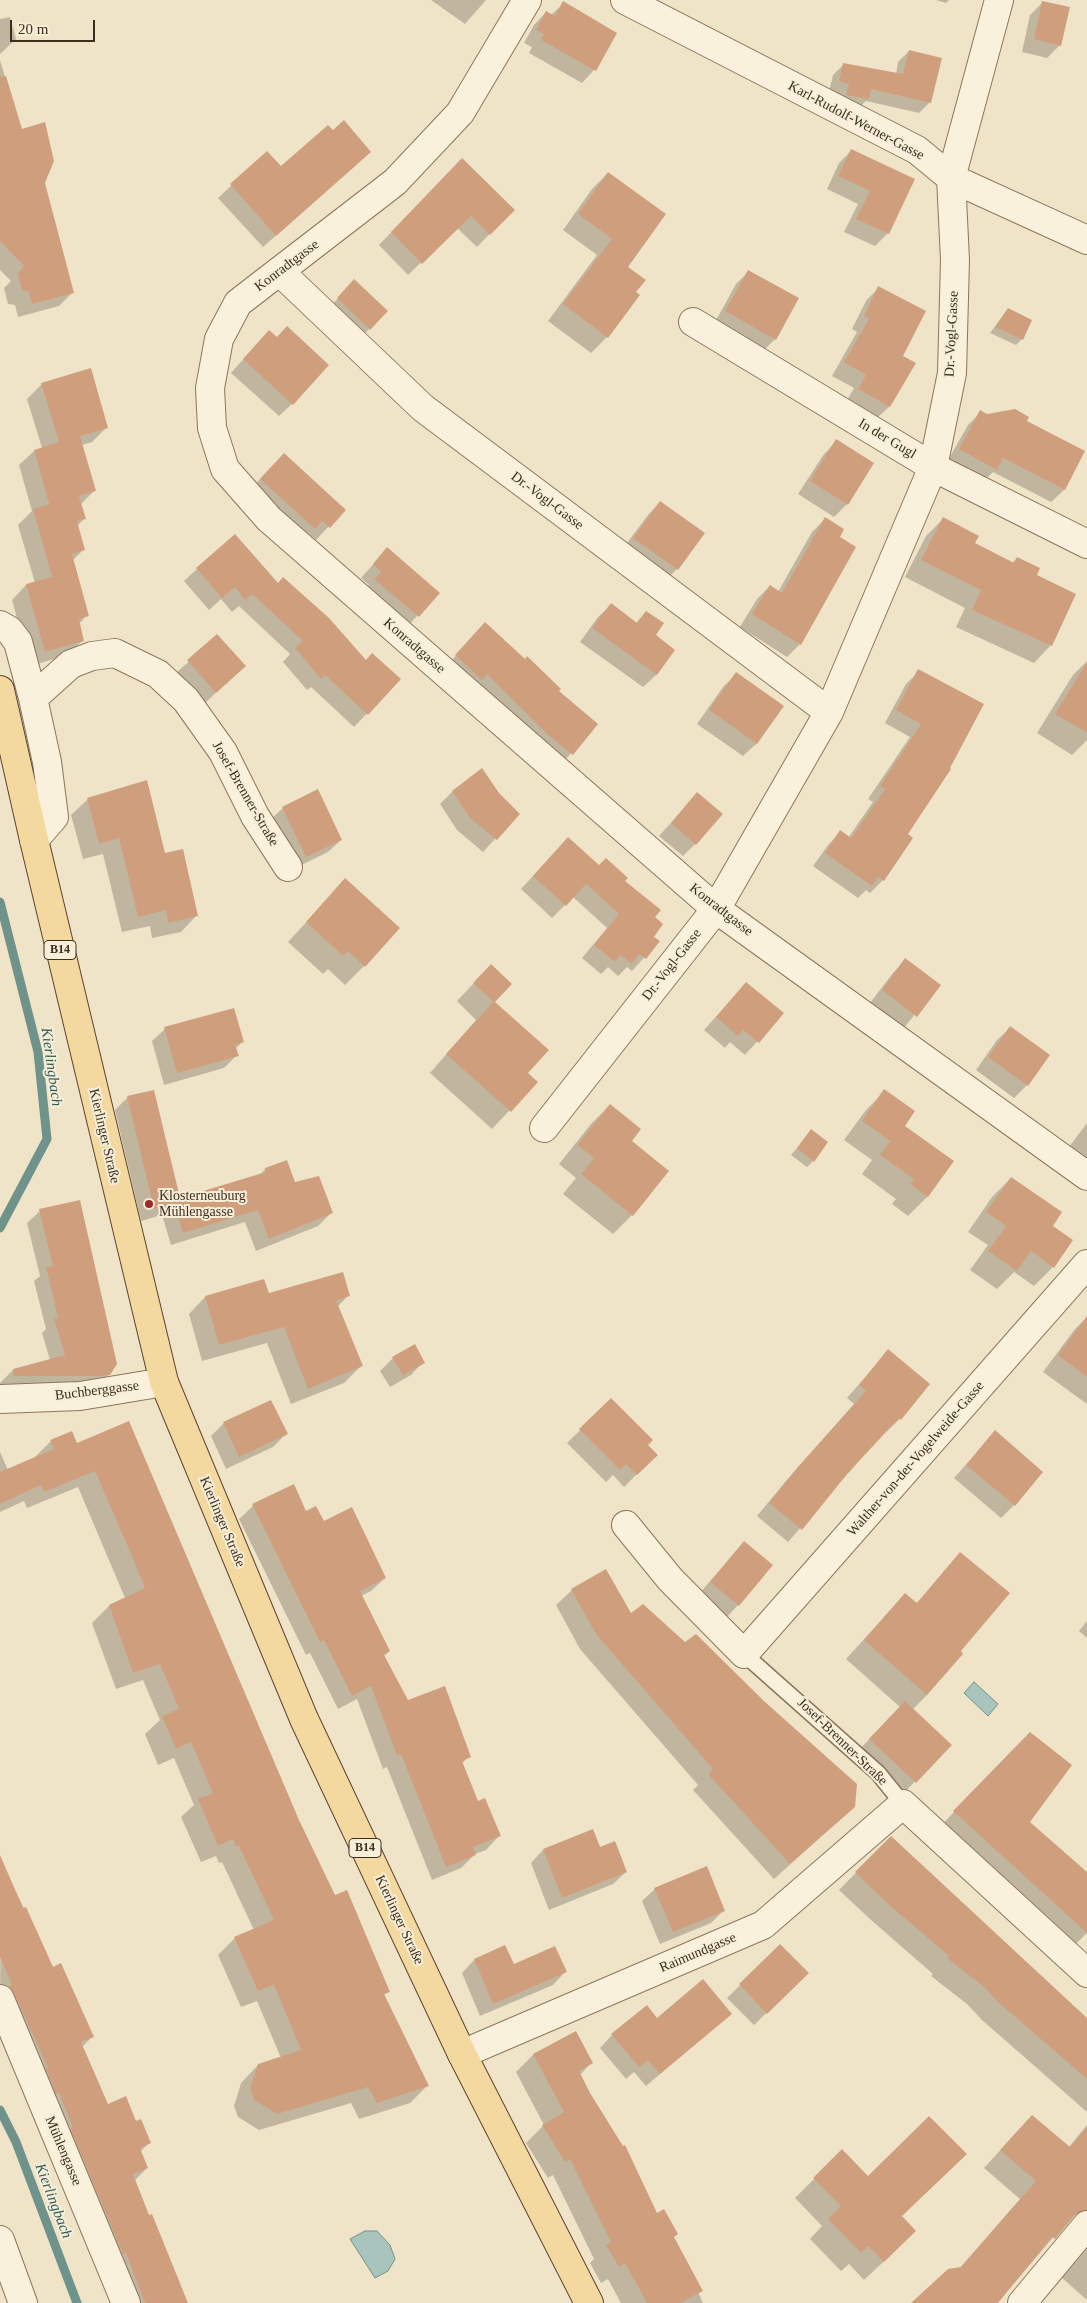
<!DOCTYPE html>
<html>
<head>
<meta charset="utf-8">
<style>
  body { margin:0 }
  #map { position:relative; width:1087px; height:2303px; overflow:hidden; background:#f0e4c8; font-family:"Times New Roman",serif }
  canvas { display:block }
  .scale { position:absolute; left:10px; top:20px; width:85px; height:22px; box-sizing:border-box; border:2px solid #3d2e20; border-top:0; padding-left:6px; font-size:15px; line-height:18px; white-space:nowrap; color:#3d2e20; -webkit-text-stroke:4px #f7eed8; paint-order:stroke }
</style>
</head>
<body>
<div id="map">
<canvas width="1087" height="2303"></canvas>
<div class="scale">20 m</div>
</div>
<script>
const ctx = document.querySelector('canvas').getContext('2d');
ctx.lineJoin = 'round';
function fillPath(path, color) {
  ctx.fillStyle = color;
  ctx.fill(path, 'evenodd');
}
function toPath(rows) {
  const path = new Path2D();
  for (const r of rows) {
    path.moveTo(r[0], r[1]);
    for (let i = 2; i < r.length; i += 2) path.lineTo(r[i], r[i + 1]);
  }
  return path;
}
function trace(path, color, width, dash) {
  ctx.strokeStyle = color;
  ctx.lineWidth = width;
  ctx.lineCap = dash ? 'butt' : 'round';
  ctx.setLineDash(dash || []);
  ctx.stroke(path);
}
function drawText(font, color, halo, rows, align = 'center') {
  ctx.font = font + ' "Times New Roman",serif';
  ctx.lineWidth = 4;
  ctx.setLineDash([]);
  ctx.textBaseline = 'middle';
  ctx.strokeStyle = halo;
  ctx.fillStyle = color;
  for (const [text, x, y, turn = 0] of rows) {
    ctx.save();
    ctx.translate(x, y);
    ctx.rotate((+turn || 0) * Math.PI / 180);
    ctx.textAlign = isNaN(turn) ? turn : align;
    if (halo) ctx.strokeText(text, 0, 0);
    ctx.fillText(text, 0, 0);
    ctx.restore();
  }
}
const water = toPath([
  [974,1682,998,1704,988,1716,964,1693,974,1682],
  [365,2231,377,2231,390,2245,395,2259,388,2271,375,2278,350,2239,365,2231]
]);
fillPath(water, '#a9c4bc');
trace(water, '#6f938a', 1);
fillPath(toPath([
  [431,0,486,0,465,24],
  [936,0,949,0,946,3],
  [1043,2,1060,45,1047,58,1022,52,1030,15],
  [564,3,616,34,594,70,582,83,529,53,532,47,524,43,534,25,546,12,551,15],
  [10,17,16,39,0,54,0,19],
  [909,51,930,102,919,113,866,101,857,109,836,106,839,94,829,92,833,75,844,64,896,74,898,62],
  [0,60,21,131,44,183,73,292,59,306,18,317,15,305,8,304,4,288,11,281,0,270],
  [852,150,913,180,888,233,875,246,844,232,858,204,827,189,839,163],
  [267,152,281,168,357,164,263,247,218,198],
  [449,173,513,210,477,247,457,228,408,275,379,245],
  [608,173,627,267,634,293,638,295,607,337,591,353,548,321,597,255,563,230,592,189],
  [748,272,775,339,762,352,714,324,736,284],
  [878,288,902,356,914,364,889,407,876,419,846,402,854,388,832,376,857,332,852,329,866,301],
  [342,294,369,329,357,342,325,312],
  [1008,309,1022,339,1016,345,990,333],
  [257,344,292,404,279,416,231,373],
  [42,384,107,427,92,442,82,445,95,490,80,505,84,519,77,526,84,549,72,561,87,615,79,624,83,640,68,655,30,666,12,600,26,585,35,583,18,525,32,511,19,465,34,451,42,448,27,399],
  [981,412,987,415,1025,422,1083,452,1064,490,1051,502,993,472,983,482,947,462,968,425],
  [837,441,847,504,834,517,798,494,824,454],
  [271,467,344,510,316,540,308,533,301,541,248,492],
  [660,502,703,533,677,569,664,582,621,551,648,515],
  [825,519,800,644,787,657,740,627,757,599,770,586,778,592,812,532],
  [943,519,973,544,1012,563,1017,558,1035,576,1051,645,1034,663,956,627,965,608,905,577,926,536],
  [387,549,438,593,405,629,362,592,369,585,361,578],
  [197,569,277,584,365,662,399,680,354,727,311,687,307,690,283,662,290,654,239,606,232,612,221,599,209,610,184,581],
  [611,605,636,623,646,612,654,635,674,650,656,675,643,687,580,642,598,617],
  [217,636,244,666,203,705,175,674],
  [472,637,557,692,597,724,559,767,444,669],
  [1087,661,1087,740,1072,755,1037,733,1073,675],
  [919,671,982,705,906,835,911,838,883,880,870,893,866,890,858,898,813,866,828,845,840,832,848,838,873,802,868,799,910,737,885,723,906,684],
  [736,674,782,707,756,744,743,756,697,724,723,687],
  [452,792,498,794,518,814,483,852,457,830,440,804],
  [697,794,695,844,683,856,659,836],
  [88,799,164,854,197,915,181,932,152,938,150,926,122,932,103,854,83,859,71,815],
  [283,808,341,840,328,852,293,869,270,820],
  [555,852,599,867,623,881,653,918,652,937,658,942,632,971,627,967,618,976,608,967,601,974,582,958,607,928,573,897,552,918,521,889],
  [345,880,364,966,345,985,328,969,323,974,288,942],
  [905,960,939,985,903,1029,870,1003,893,973],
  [474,983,493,1002,526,1073,536,1082,492,1129,430,1073,476,1020,457,1001],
  [746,983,782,1014,745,1055,730,1042,725,1048,704,1030],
  [1010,1028,1027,1085,1014,1098,976,1070,997,1040],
  [165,1029,242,1042,235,1049,237,1055,224,1068,164,1085,152,1041],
  [885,1091,904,1126,952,1161,927,1197,908,1216,892,1204,896,1199,862,1174,872,1160,844,1140,866,1110],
  [128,1097,179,1200,259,1176,265,1169,286,1162,294,1183,331,1213,318,1226,256,1251,245,1222,171,1245,162,1215,141,1221,115,1110],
  [610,1105,630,1141,667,1172,632,1215,613,1234,563,1194,576,1178,559,1164,591,1124],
  [1087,1123,1087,1160,1069,1147],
  [811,1131,813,1161,807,1167,791,1155],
  [1011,1178,1053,1267,1034,1286,1014,1272,997,1289,970,1270,988,1245,968,1232,992,1197],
  [40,1211,109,1374,96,1387,1,1388,0,1383,13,1370,50,1360,42,1333,46,1329,34,1281,40,1276,27,1223],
  [268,1295,348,1296,338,1306,361,1366,344,1383,291,1404,267,1343,202,1361,189,1314,205,1297],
  [1087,1317,1087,1404,1043,1372,1075,1329],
  [888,1351,900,1419,887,1431,886,1430,788,1542,757,1516,785,1482,854,1404,847,1398],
  [393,1358,423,1362,411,1375,390,1387,380,1371],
  [611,1400,656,1455,624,1487,613,1475,606,1482,567,1443],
  [128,1422,297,1821,334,1897,388,1991,383,1996,427,2086,410,2103,359,2119,351,2103,259,2130,238,2117,234,2106,241,2083,258,2065,281,2058,257,2001,241,2007,218,1955,235,1938,254,1930,222,1862,219,1863,216,1856,201,1862,181,1817,194,1805,174,1758,158,1765,145,1734,160,1720,143,1680,116,1689,92,1623,109,1606,125,1598,78,1487,27,1508,24,1501,0,1512,0,1452,8,1470,34,1458,51,1441,76,1444],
  [224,1423,286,1434,273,1447,226,1469,211,1436],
  [995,1432,1014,1505,1001,1518,954,1478],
  [253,1506,306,1513,323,1522,385,1578,371,1591,361,1596,389,1651,384,1656,407,1701,469,1756,462,1764,478,1803,499,1836,486,1850,475,1854,461,1868,432,1880,387,1767,383,1769,357,1699,338,1709,310,1653,306,1655,239,1519],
  [744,1542,738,1605,726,1618,698,1595],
  [960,1554,959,1652,927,1695,912,1710,950,1745,902,1795,857,1752,900,1707,846,1659,905,1594,916,1604],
  [572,1590,630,1615,854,1807,774,1879,693,1790,698,1785,580,1649,556,1605],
  [1087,1621,1087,1638,1079,1631],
  [1006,1758,1028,1822,1087,1874,1087,1933,1062,1957,930,1837],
  [891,1837,1087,2020,1087,2112,982,2020,967,2004,931,1976,933,1974,871,1920,839,1890],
  [543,1850,626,1872,613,1884,549,1910,531,1863],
  [1,1860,52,1968,92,2037,82,2047,107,2106,135,2123,150,2142,140,2152,147,2168,134,2181,186,2303,123,2303,0,2011],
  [655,1889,724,1910,711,1923,660,1944,642,1901],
  [780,1946,807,1973,754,2025,727,1998],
  [505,1947,513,1965,565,1972,553,1985,480,2016,462,1973,474,1960],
  [730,2014,646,2086,634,2072,626,2079,600,2048,612,2035,657,2019],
  [575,2032,591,2063,580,2075,657,2215,673,2238,703,2303,621,2303,608,2279,601,2283,590,2263,594,2259,553,2175,548,2178,526,2143,544,2125,516,2072,533,2055],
  [1087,2125,1087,2198,997,2303,914,2303,959,2269,1020,2199,984,2168,1015,2134,1068,2148],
  [842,2151,901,2217,896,2250,864,2280,849,2264,841,2271,810,2239,822,2226,795,2198],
  [1087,2249,1087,2300,1062,2278]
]), '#0003');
trace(toPath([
  [0,902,38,1052,47,1139,0,1228],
  [0,2110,16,2142,77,2303]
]), '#6f938a', 9);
fillPath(toPath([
  [563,1,617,33,596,71,541,40,544,34,536,30,546,11,555,16],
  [1042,1,1070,7,1061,46,1034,39],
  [909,50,942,58,931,103,871,89,869,99,846,95,849,84,839,81,843,63,903,74],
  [6,76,22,129,45,122,54,161,45,183,74,293,32,304,29,292,22,290,18,273,24,266,0,241,0,77],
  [344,120,371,152,276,236,230,184,267,151,281,166,328,125,333,130],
  [851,149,915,179,889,234,856,219,870,191,838,176],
  [462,158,515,210,490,235,471,216,422,264,391,232],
  [608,172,666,214,628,267,646,280,636,292,640,295,608,338,563,304,612,239,578,214],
  [748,270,799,298,776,340,725,311],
  [354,279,388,311,370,330,337,298],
  [878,286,926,311,903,356,916,363,890,407,858,389,866,375,844,362,869,319,864,316],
  [1008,308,1032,320,1023,340,995,327],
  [287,326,329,365,293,405,243,359,269,330,277,337],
  [91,368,108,428,80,436,96,491,79,496,86,519,77,521,85,550,72,554,89,616,79,619,84,641,45,652,26,584,52,577,33,509,49,504,34,450,59,442,41,383],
  [1015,409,1029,417,1027,421,1085,451,1065,490,1003,458,997,470,959,449,980,410,987,414],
  [836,439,874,463,848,505,810,481],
  [284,453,346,510,330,528,322,521,315,529,260,479],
  [660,501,705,533,678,570,633,538],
  [825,517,844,529,840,537,856,547,801,645,752,614,770,585,782,593],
  [943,517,979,536,975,543,1014,563,1017,557,1040,568,1037,575,1076,594,1052,646,972,610,981,590,921,560],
  [235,534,278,583,283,577,329,618,366,660,372,653,401,679,368,715,325,675,321,679,295,648,303,641,252,594,245,600,235,587,222,598,196,568],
  [387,547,440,593,419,617,374,579,381,572,373,564],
  [611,603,637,623,646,611,664,623,656,635,675,650,657,675,592,628],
  [485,622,525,659,527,656,561,689,559,691,598,724,573,755,547,734,487,674,482,680,455,655],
  [217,634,246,666,216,693,187,660],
  [1087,662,1087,733,1055,714],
  [918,669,984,704,950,768,951,769,908,834,913,838,884,881,878,877,872,886,825,853,840,830,851,838,885,789,880,786,921,724,896,710],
  [736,672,784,706,757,744,709,710],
  [482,768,499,793,520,814,497,840,470,818,452,791],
  [147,780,165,853,183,849,198,916,168,923,166,910,138,917,119,838,99,844,87,798],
  [318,789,342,840,306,857,282,807],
  [697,792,723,814,696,845,671,823],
  [568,837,599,865,606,858,628,878,625,881,661,910,655,917,663,924,654,937,660,941,646,959,639,954,632,964,620,955,615,962,594,945,619,914,586,884,566,906,533,876],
  [345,878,400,928,365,967,348,951,343,956,306,922],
  [905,958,941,985,917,1017,882,990],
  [491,964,512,984,495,1002,549,1050,528,1073,538,1082,511,1112,446,1054,493,1002,473,983],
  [746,982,784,1013,759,1043,743,1030,738,1036,716,1017],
  [234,1008,244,1042,235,1045,239,1056,177,1073,164,1027],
  [1010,1026,1050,1055,1028,1086,988,1057],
  [884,1089,915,1111,905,1126,954,1161,928,1197,910,1184,914,1179,880,1155,890,1141,862,1121],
  [154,1090,180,1198,266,1172,265,1168,287,1160,295,1182,319,1176,333,1213,269,1239,258,1210,183,1233,174,1203,154,1209,127,1096],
  [610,1104,641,1129,632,1141,669,1171,633,1216,581,1174,594,1158,577,1145],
  [811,1129,828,1142,814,1162,797,1148],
  [1011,1177,1062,1212,1053,1226,1073,1240,1054,1268,1031,1251,1017,1271,988,1251,1006,1226,986,1212],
  [80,1200,117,1364,110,1375,102,1376,14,1376,13,1369,65,1355,54,1319,58,1318,46,1267,53,1266,39,1209],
  [343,1272,350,1296,336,1300,363,1366,308,1389,284,1327,219,1345,205,1296,264,1279,269,1293],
  [1087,1316,1087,1377,1058,1355],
  [415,1344,425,1363,403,1375,392,1357],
  [888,1349,930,1384,901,1420,899,1418,847,1474,802,1530,769,1503,798,1467,866,1391,859,1385],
  [611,1398,653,1440,648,1445,658,1455,637,1475,626,1464,620,1470,579,1429],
  [271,1400,288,1434,239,1457,223,1422],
  [129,1421,299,1820,335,1895,347,1890,390,1992,384,1994,429,2086,377,2103,368,2087,277,2114,254,2100,250,2088,258,2064,301,2050,274,1985,258,1991,234,1937,274,1920,239,1846,236,1847,233,1839,218,1846,198,1799,213,1793,191,1742,176,1749,162,1716,179,1709,160,1664,133,1673,109,1605,145,1588,128,1547,95,1471,44,1492,41,1485,0,1504,0,1472,54,1449,50,1440,72,1431,77,1443],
  [995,1430,1043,1472,1015,1506,966,1465],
  [294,1484,306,1511,316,1506,324,1521,352,1507,386,1578,360,1591,390,1651,384,1655,408,1700,445,1686,471,1757,462,1761,478,1801,485,1798,501,1836,473,1847,476,1855,446,1867,401,1754,397,1756,371,1686,352,1696,324,1640,320,1642,252,1504],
  [744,1541,773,1565,739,1606,710,1582],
  [960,1552,1010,1593,961,1651,963,1654,927,1695,864,1640,905,1593,917,1603],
  [606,1569,631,1613,643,1604,685,1642,696,1634,765,1702,857,1784,855,1807,790,1864,708,1774,713,1769,596,1634,571,1589],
  [905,1701,952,1745,916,1783,869,1739],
  [1030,1732,1072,1765,1030,1822,1087,1872,1087,1933,953,1811],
  [593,1829,600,1847,615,1841,627,1872,562,1898,543,1849],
  [891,1836,1087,2018,1087,2079,999,2003,984,1987,947,1958,949,1956,888,1904,855,1872],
  [0,1855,23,1908,26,1907,53,1967,61,1963,94,2037,81,2042,108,2104,126,2096,136,2121,141,2119,151,2143,140,2148,148,2168,133,2174,149,2215,152,2214,188,2303,145,2303,126,2253,123,2254,71,2130,72,2125,59,2093,56,2094,46,2069,48,2068,14,1993,9,1986,12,1985,0,1957],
  [707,1866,725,1911,673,1932,654,1888],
  [780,1944,809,1973,767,2014,739,1984],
  [505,1945,514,1964,555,1946,567,1972,493,2004,474,1959],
  [703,1979,732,2014,660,2074,648,2060,639,2067,611,2034,647,2005,657,2018],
  [576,2031,593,2063,579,2071,590,2093,623,2146,625,2145,657,2213,664,2209,678,2234,674,2237,703,2291,680,2303,647,2303,625,2263,619,2267,606,2245,611,2242,570,2159,565,2162,542,2125,564,2112,533,2054],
  [1032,2115,1070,2147,1087,2127,1087,2210,1075,2215,1055,2239,1052,2237,998,2303,911,2303,948,2269,961,2267,1036,2181,1000,2150],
  [929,2116,967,2154,902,2216,916,2231,884,2262,868,2246,861,2253,828,2219,841,2206,813,2178,842,2149,868,2176]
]), '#cf9f7d');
const lane = toPath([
  [744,1654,878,1773,903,1804]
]);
const street = toPath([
  [527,0,460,113,395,182,238,303,219,339,210,388,212,428,225,469,269,519,716,909,1087,1176],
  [625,0,917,150,951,178,1087,240],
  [280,272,423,408,829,712],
  [693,322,933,467,1087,544],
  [0,625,9,630,18,642,33,698],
  [34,840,54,817,47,762,33,698,71,664,92,656,115,653,158,674,186,700,223,752,255,816,288,867],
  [544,1128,716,909,829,712,933,467,952,373,955,260,951,178,999,0],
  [0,1399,80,1396,164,1382],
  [626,1525,670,1579,744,1654,1087,1264],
  [0,1999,126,2303],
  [462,2054,763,1925,903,1804,1087,1973],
  [0,2240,23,2303],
  [1022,2303,1087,2225]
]);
const primary = toPath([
  [0,690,34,840,164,1382,304,1719,462,2054,589,2303]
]);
trace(lane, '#8d765c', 18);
trace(street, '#8d765c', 30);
trace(primary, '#5b4430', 30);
trace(lane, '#faf1dc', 15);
trace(street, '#faf1dc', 28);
trace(primary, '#f3d9a0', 28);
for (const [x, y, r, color] of [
  [149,1204,5,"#9e2a2b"]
]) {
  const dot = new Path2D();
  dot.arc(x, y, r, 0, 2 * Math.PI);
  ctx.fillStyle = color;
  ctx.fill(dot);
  trace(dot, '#f7eed8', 2);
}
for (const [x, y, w] of [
  [60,950,32],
  [365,1848,32]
]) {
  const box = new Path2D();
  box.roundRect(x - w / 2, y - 9.5, w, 19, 4);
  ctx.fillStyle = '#f7eed8';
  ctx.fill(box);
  trace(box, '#3d2e20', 1);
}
drawText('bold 12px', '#3d2e20', null, [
  ["B14",60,950],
  ["B14",365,1848]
]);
drawText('14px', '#3d2e20', '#f7eed8', [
  ["Karl-Rudolf-Werner-Gasse",856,121,28],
  ["Konradtgasse",287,266,-37],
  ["Dr.-Vogl-Gasse",952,334,-87],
  ["In der Gugl",887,439,31],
  ["Dr.-Vogl-Gasse",547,501,37],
  ["Konradtgasse",414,646,41],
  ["Josef-Brenner-Straße",245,794,60],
  ["Konradtgasse",721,910,38],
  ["Dr.-Vogl-Gasse",672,965,-52],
  ["Kierlinger Straße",104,1136,77],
  ["Buchberggasse",97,1391,-7],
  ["Walther-von-der-Vogelweide-Gasse",916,1459,-49],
  ["Kierlinger Straße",222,1522,67],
  ["Josef-Brenner-Straße",842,1742,44],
  ["Kierlinger Straße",399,1920,65],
  ["Raimundgasse",698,1953,-23],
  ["Mühlengasse",63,2151,67]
]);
drawText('14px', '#3d2e20', '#f7eed8', [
  ["Klosterneuburg",159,1196],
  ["Mühlengasse",159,1212]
], 'left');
drawText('italic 15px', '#2f5d5a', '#f7eed8', [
  ["Kierlingbach",51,1067,82],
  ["Kierlingbach",53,2201,69]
]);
</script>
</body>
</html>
